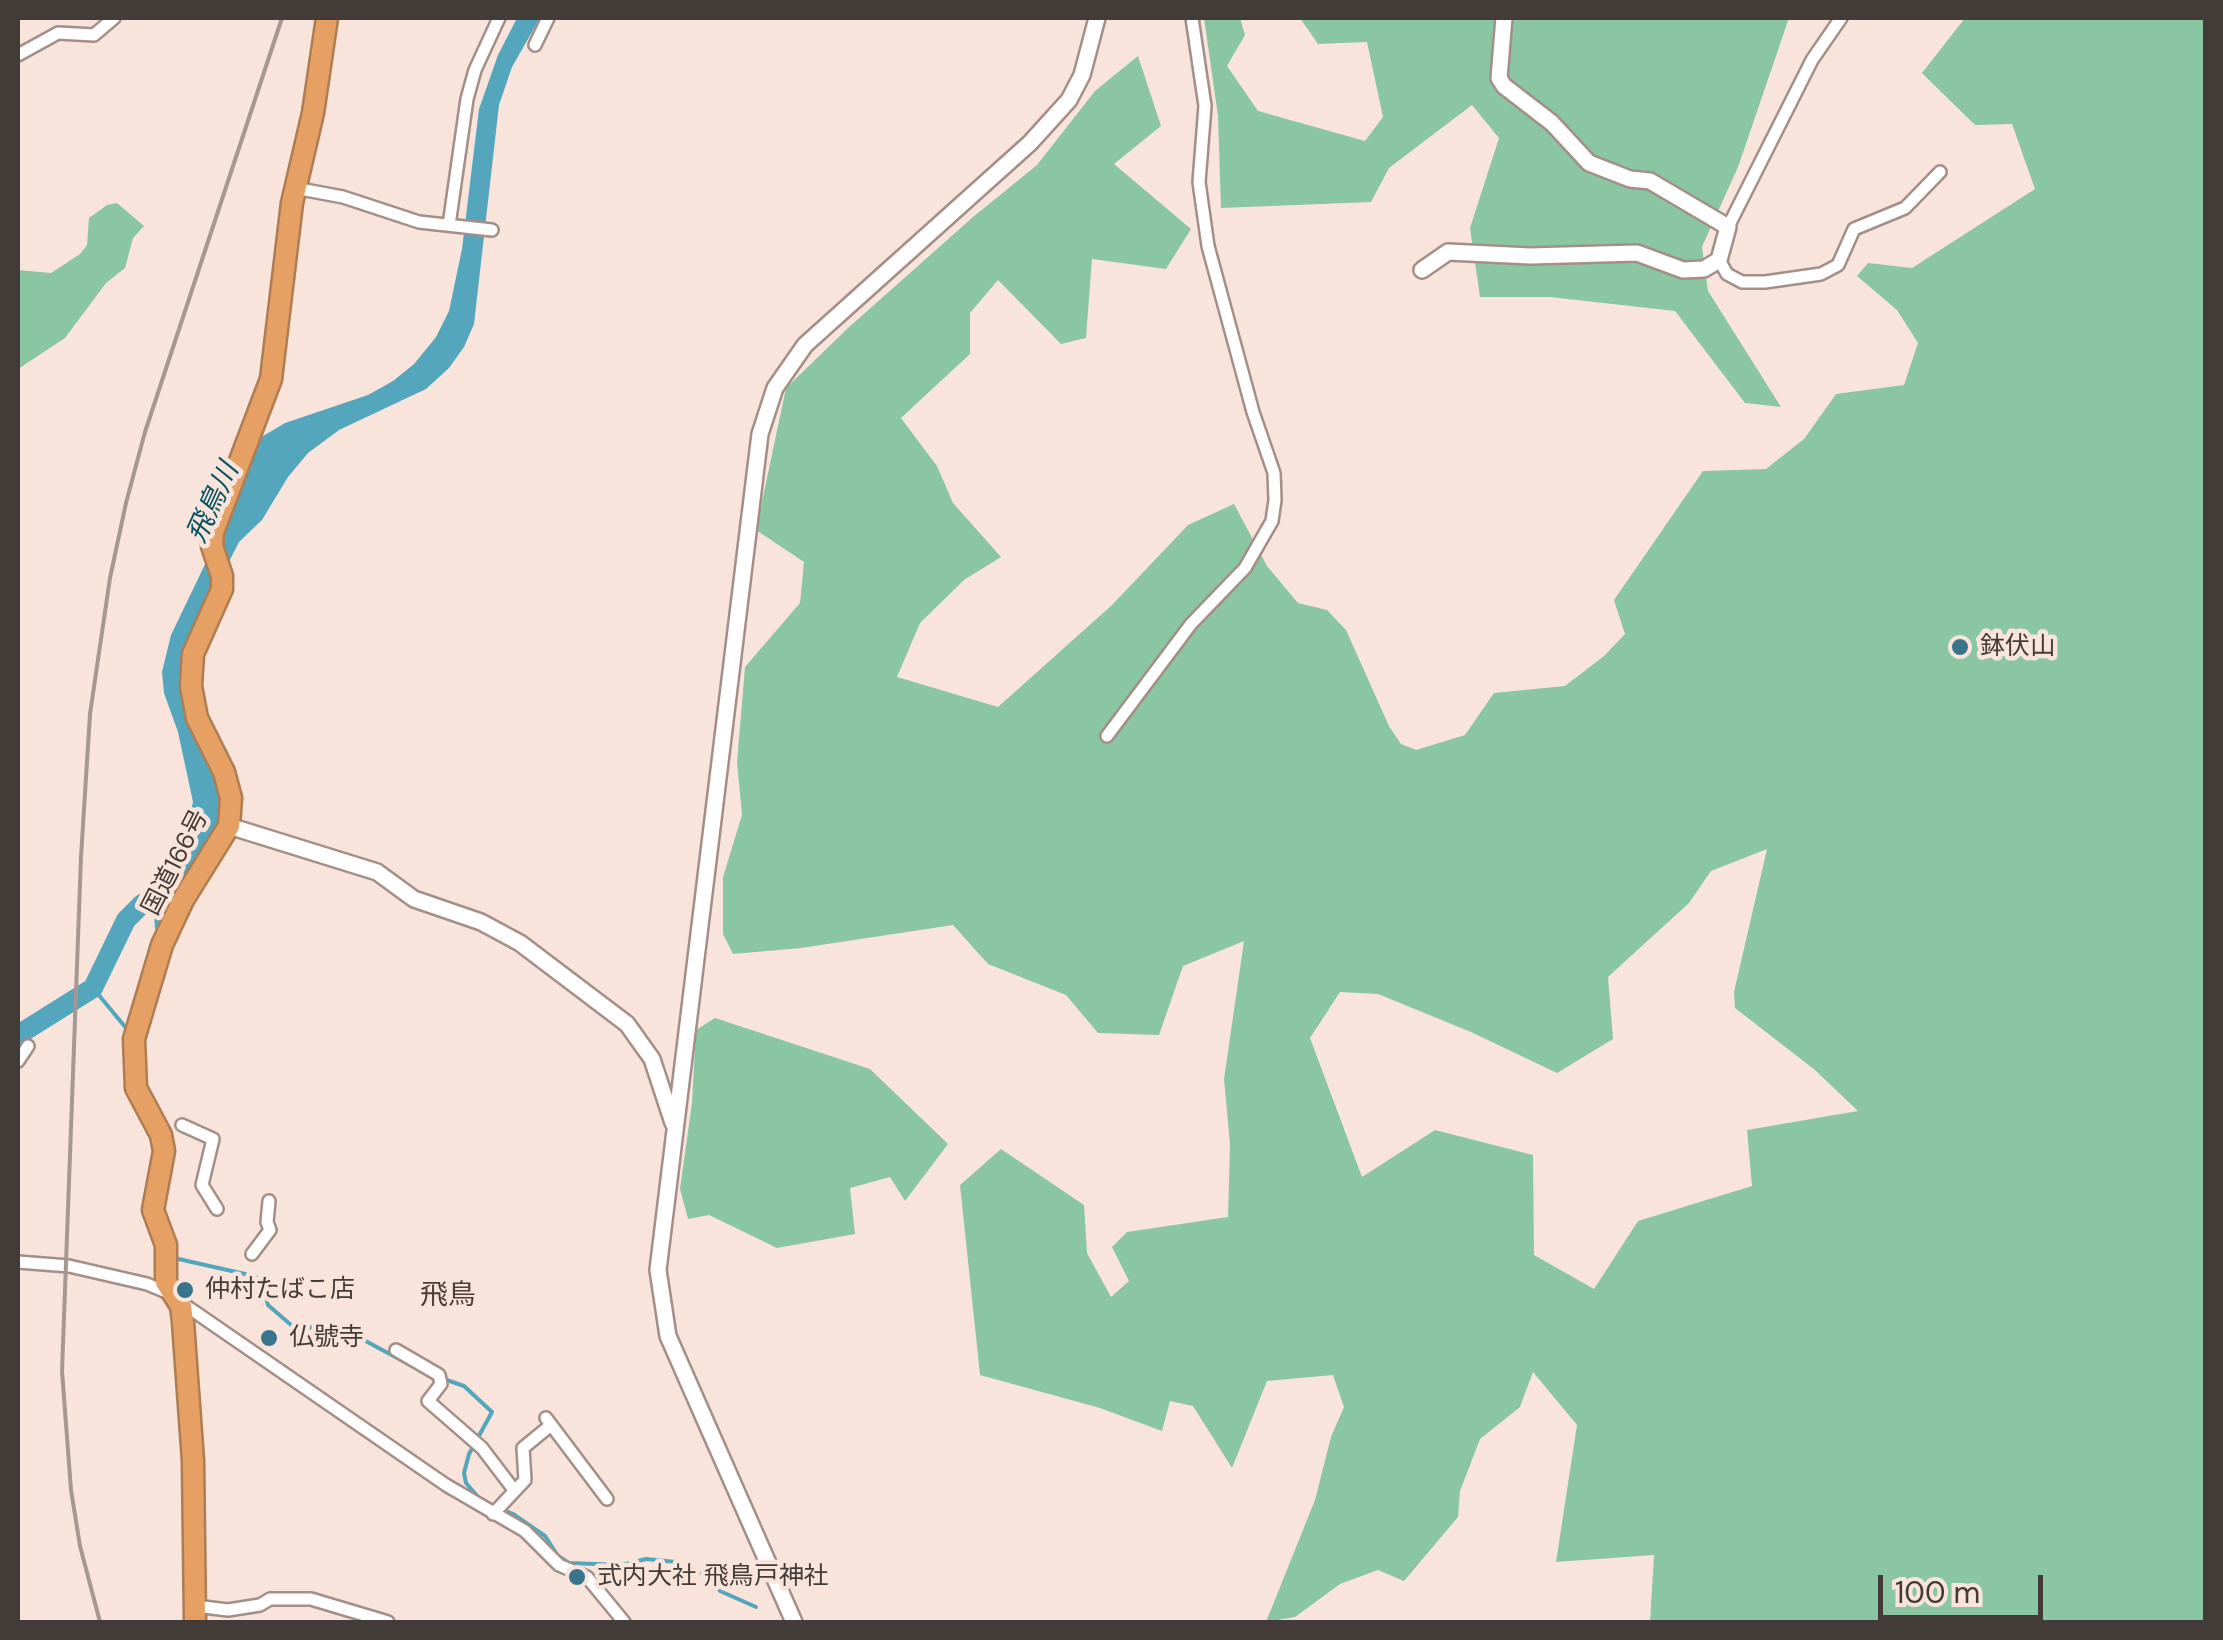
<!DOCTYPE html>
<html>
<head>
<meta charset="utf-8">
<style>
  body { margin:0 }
  #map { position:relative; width:2223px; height:1640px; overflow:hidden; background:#f9e4db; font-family:"DM Sans",sans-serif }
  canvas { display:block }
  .frame { position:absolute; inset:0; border:20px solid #433b37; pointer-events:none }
  .scale { position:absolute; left:1878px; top:1575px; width:165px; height:45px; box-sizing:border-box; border:5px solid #433b37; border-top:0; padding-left:12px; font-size:30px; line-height:35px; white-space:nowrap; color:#433b37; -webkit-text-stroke:8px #f9e4db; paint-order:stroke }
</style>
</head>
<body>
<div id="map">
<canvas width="2223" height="1640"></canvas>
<div class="frame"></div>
<div class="scale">100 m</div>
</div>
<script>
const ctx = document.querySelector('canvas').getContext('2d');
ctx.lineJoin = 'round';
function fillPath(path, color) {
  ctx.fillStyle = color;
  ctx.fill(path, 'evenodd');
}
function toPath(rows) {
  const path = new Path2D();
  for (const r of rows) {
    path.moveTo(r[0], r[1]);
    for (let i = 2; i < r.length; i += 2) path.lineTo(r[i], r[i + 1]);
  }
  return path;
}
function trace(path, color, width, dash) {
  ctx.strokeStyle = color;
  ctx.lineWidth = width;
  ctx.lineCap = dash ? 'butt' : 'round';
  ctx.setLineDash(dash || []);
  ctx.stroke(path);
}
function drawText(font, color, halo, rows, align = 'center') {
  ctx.font = font + ' "DM Sans","Noto Sans JP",sans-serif';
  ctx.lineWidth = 9;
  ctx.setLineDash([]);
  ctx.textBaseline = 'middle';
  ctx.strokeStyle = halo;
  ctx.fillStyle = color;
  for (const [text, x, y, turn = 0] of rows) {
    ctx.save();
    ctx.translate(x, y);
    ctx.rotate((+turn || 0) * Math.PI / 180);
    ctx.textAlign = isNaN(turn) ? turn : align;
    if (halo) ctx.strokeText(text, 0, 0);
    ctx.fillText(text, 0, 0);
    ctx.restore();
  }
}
fillPath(toPath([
  [1204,18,1240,18,1245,35,1227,66,1258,111,1365,141,1383,117,1367,42,1318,44,1300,18,1674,20,1676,18,1789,18,1738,167,1702,247,1708,291,1781,407,1745,403,1675,311,1550,297,1480,297,1470,228,1499,138,1472,105,1389,168,1371,202,1221,208,1218,116],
  [1965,18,2205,18,2205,1622,1650,1622,1654,1555,1556,1562,1577,1425,1533,1372,1520,1407,1480,1439,1460,1491,1458,1517,1404,1581,1378,1570,1340,1584,1295,1617,1266,1622,1315,1500,1331,1437,1344,1407,1333,1375,1267,1381,1232,1468,1193,1406,1170,1401,1162,1431,1100,1408,980,1375,960,1185,1001,1149,1084,1205,1087,1253,1111,1297,1129,1281,1112,1247,1127,1232,1228,1217,1230,1144,1224,1079,1244,941,1183,966,1159,1035,1098,1033,1066,995,988,964,953,925,801,948,733,954,723,934,723,877,742,815,737,762,745,667,800,603,804,562,756,530,786,388,848,328,973,217,1037,165,1095,91,1138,56,1161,126,1114,164,1191,229,1166,269,1092,259,1086,338,1061,344,998,280,970,313,970,354,901,418,937,466,953,503,1001,557,964,580,920,623,897,677,998,707,1112,605,1188,525,1234,504,1267,566,1298,603,1327,610,1346,630,1389,726,1401,744,1416,750,1465,735,1494,693,1565,686,1604,656,1625,634,1614,600,1703,471,1766,469,1804,439,1836,394,1904,385,1918,343,1897,310,1857,276,1868,263,1912,268,2035,189,2012,124,1975,125,1922,73],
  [1767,849,1734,992,1735,1008,1815,1070,1858,1111,1747,1130,1752,1186,1638,1221,1594,1289,1534,1255,1533,1155,1435,1130,1362,1177,1310,1038,1340,992,1378,994,1471,1032,1557,1073,1613,1039,1608,977,1689,903,1711,871],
  [117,203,144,226,133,238,125,268,106,283,65,338,18,369,18,270,51,273,80,254,87,245,89,218,107,205],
  [715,1018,870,1069,948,1144,905,1201,890,1177,850,1188,855,1234,777,1248,709,1215,688,1219,680,1189,692,1103,696,1030]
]), '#8ac6a1');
fillPath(toPath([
  [517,18,540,18,512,67,499,105,474,324,464,347,449,368,426,389,339,430,308,453,288,477,262,520,239,542,212,595,184,673,222,784,222,823,155,930,152,877,190,814,193,802,178,732,164,693,162,672,171,635,209,556,258,439,285,423,368,395,393,381,414,364,436,337,449,311,462,249,479,109,498,55]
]), '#53a6bb');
trace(toPath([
  [93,988,126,1028,126,1034],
  [174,1258,254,1276,262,1282,268,1305,298,1331,312,1327,332,1329,360,1338,427,1374],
  [441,1378,464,1386,492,1412,469,1454,464,1473,466,1483,479,1498],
  [501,1509,513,1514,545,1536,558,1556,569,1563,622,1565,646,1559,676,1562,707,1576,720,1591,756,1607]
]), '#53a6bb', 4);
trace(toPath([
  [18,1035,93,988,126,920,142,904,159,895,168,881]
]), '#53a6bb', 20);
const street = toPath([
  [535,45,548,18],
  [18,55,58,33,94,35,114,18],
  [295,188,343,197,419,222,492,230],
  [449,225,467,99,475,70,499,18],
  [1728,227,1812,60,1841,18],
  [1719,260,1727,274,1742,282,1765,282,1821,274,1838,265,1854,229,1905,208,1940,172],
  [1107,736,1191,624,1245,568,1272,521,1275,500,1274,473,1253,412,1208,246,1199,182,1205,106,1192,18],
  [18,1061,28,1046],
  [182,1125,213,1139,202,1185,217,1209],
  [252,1254,270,1230,267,1222,269,1201],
  [18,1262,69,1266,147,1284,166,1292,446,1485,525,1531,559,1565,587,1577,624,1622],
  [396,1350,439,1375,441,1384,428,1401,482,1448,514,1490],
  [546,1418,607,1499],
  [493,1514,525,1480,523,1448,551,1425],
  [195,1606,228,1610,260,1605,270,1599,311,1599,388,1622]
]);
const secondary = toPath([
  [1422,270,1448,252,1530,256,1637,253,1683,270,1704,269,1719,260,1728,227,1650,181,1630,179,1589,163,1552,123,1504,86,1499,78,1504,18],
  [229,826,377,872,414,899,481,922,520,943,627,1024,652,1059,673,1123],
  [794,1622,668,1336,658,1270,760,434,775,388,805,345,1030,143,1069,100,1082,75,1097,18]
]);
const highway = toPath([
  [195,1622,193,1461,183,1322,181,1306,166,1282,166,1245,153,1210,164,1151,161,1135,136,1088,134,1039,162,945,183,900,229,826,231,798,224,772,197,718,191,686,193,654,222,589,222,576,212,546,213,532,271,379,292,203,313,113,327,18]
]);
trace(street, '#a38f87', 16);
trace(secondary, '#a38f87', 20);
trace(highway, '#ad7d54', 25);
trace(street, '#fff', 11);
trace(secondary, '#fff', 15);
trace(highway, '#e6a064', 20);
trace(toPath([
  [100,1622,80,1546,71,1490,62,1371,81,857,90,714,110,578,126,503,145,432,282,18]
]), '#a69790', 4);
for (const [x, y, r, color] of [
  [1960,647,10,"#38758c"],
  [185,1290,10,"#38758c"],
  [269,1338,10,"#38758c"],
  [577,1577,10,"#38758c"]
]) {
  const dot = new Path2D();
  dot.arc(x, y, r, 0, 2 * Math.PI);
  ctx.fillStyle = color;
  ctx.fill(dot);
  trace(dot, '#f9e4db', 4);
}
drawText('25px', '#433b37', '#f9e4db', [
  ["鉢伏山",1980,647],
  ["仲村たばこ店",205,1290],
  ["仏號寺",289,1338],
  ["式内大社 飛鳥戸神社",597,1577]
], 'left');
drawText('25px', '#433b37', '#f9e4db', [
  ["国道166号",176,863,-63]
]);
drawText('italic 28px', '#075261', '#f9e4db', [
  ["飛鳥川",214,503,-65]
]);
drawText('28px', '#4e3d36', '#f9e4db', [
  ["飛鳥",448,1297]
]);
</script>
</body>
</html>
